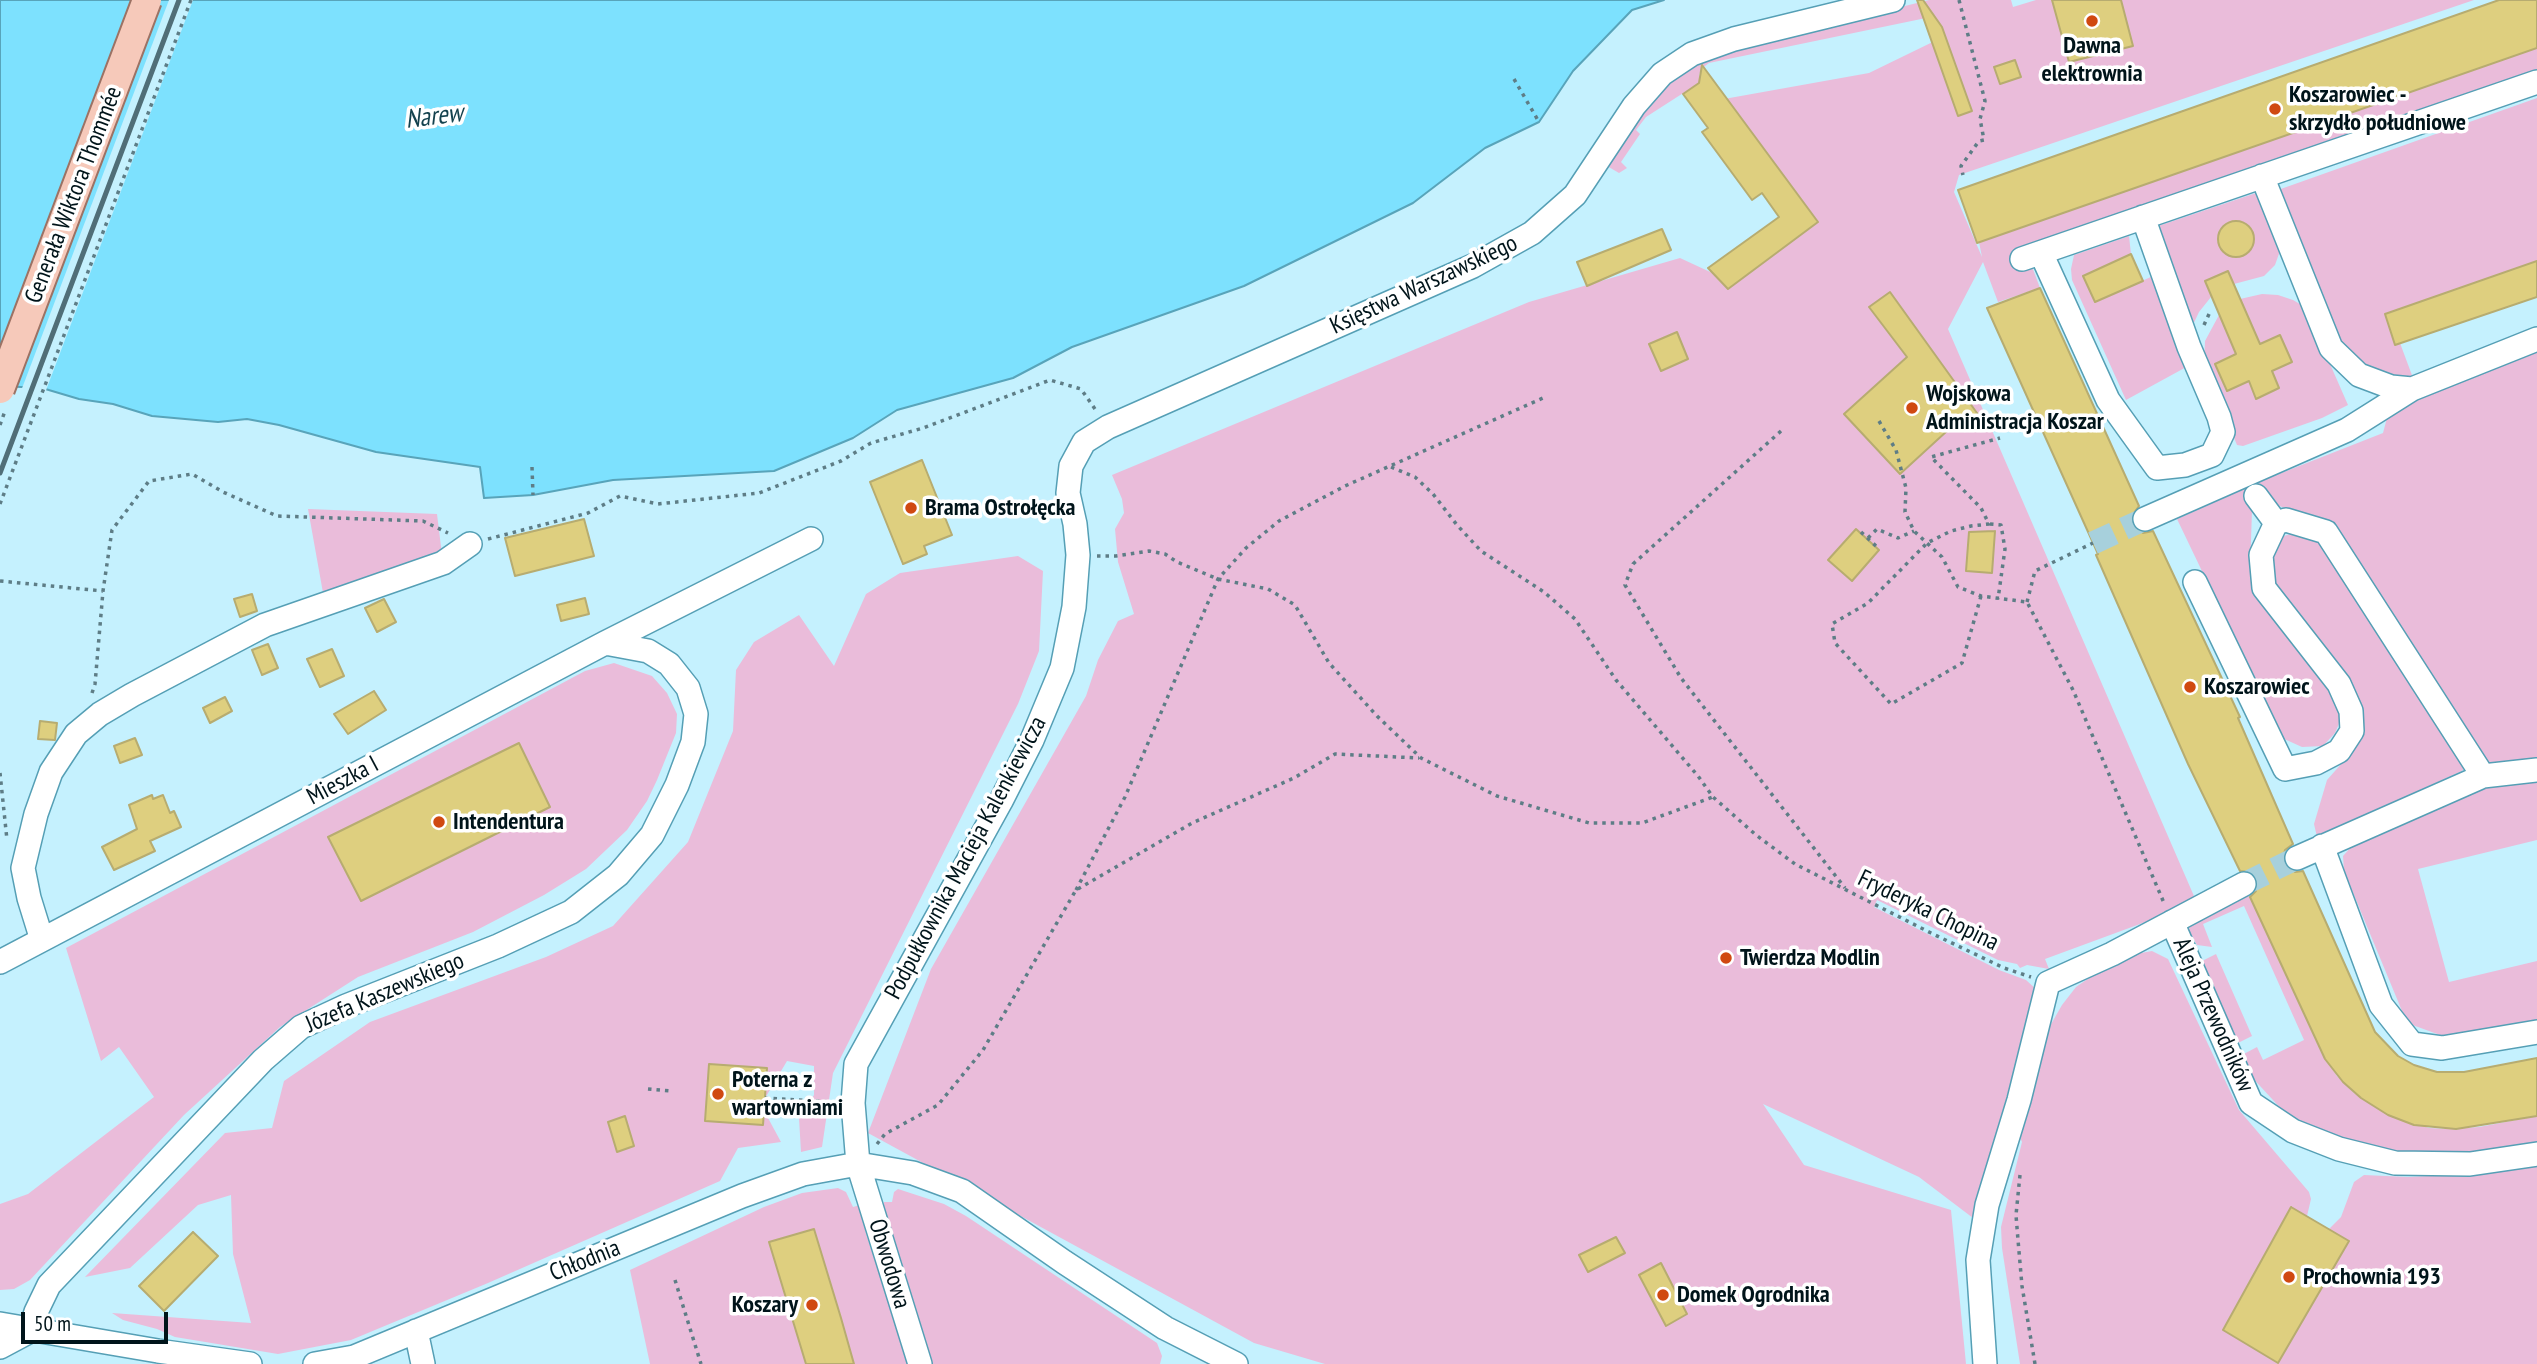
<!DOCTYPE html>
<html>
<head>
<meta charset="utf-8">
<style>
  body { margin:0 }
  #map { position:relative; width:2537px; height:1364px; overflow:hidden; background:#c5f1fe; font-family:"PT Sans Narrow",sans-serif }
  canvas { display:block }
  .scale { position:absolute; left:21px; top:1312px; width:147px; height:32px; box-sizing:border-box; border:4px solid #00141a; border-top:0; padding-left:9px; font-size:21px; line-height:24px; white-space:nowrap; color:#00141a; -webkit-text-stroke:5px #fff; paint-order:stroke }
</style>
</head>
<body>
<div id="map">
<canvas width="2537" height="1364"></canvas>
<div class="scale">50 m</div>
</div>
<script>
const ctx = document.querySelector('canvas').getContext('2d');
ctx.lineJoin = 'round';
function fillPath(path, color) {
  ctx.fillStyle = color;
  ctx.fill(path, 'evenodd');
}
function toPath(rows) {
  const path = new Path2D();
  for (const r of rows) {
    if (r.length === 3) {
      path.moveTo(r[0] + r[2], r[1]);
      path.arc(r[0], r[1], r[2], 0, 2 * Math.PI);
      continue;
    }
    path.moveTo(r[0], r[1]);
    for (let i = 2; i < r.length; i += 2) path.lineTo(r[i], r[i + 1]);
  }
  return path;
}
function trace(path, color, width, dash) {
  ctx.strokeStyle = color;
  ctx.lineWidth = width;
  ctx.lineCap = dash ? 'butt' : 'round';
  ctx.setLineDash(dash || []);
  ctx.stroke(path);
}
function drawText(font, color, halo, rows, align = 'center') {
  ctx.font = font + ' "PT Sans Narrow",sans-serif';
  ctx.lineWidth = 7;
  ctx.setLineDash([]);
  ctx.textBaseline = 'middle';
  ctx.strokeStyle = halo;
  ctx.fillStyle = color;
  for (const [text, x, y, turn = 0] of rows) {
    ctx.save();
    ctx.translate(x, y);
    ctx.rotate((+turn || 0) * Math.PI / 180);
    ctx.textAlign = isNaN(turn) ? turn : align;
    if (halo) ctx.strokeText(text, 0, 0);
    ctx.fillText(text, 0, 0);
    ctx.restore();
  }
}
fillPath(toPath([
  [1929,0,2011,0,2013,7,2036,0,2474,0,1959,175,1954,192,1982,257,1979,242,2537,48,2537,71,2082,228,2027,253,2040,288,1998,302,1983,262,1948,329,2197,903,2045,959,2049,969,2027,965,2020,968,2017,964,1998,960,1877,900,1874,907,1999,970,2026,980,2037,990,1973,1218,1919,1177,1763,1104,1804,1165,1951,1210,1966,1364,1325,1364,1254,1343,868,1133,931,969,1086,696,1098,660,1118,621,1134,614,1118,562,1115,529,1124,513,1122,499,1112,475,1529,302,1680,258,1721,277,1802,208,1724,99,1869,73,1945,36,1942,27,1934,19,1926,18,1709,63,1701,69,1699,76,1702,81,1646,117,1636,130,1640,134,1621,162,1627,168,1619,173,1607,166,1643,109,1681,71,1720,52],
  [2537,98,2537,261,2385,314,2395,345,2400,343,2413,378,2402,381,2367,367,2342,346,2278,190],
  [2259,192,2281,248,2275,265,2264,276,2234,284,2228,271,2205,281,2211,297,2199,312,2190,331,2155,227],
  [2129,236,2131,254,2083,276,2095,302,2153,276,2190,365,2126,400,2072,280,2071,269,2074,255],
  [2262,294,2278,295,2293,300,2305,307,2348,405,2322,418,2243,446,2237,445,2204,365,2205,341,2219,315,2237,354,2215,364,2226,391,2249,381,2256,398,2279,388,2272,371,2292,362,2280,336,2260,344,2240,299],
  [2537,350,2537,760,2488,766,2338,532,2273,503,2256,483,2383,433,2387,418,2409,402],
  [2246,488,2252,511,2250,569,2256,592,2333,694,2341,719,2335,733,2323,746,2302,747,2282,738,2177,519],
  [308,509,437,514,443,563,325,604],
  [2296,532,2312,535,2325,546,2467,765,2462,771,2317,837,2314,824,2327,780,2350,754,2360,724,2271,589,2272,547,2281,537],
  [1018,556,1043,571,1039,651,1018,704,833,1073,822,1147,801,1152,799,1118,814,1095,814,1066,787,1061,761,1105,781,1142,738,1148,720,1181,488,1283,351,1340,278,1354,175,1337,157,1329,123,1320,112,1313,251,1323,233,1254,231,1195,198,1205,130,1268,85,1277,225,1133,272,1128,284,1081,370,1022,546,957,613,926,688,842,733,731,736,670,754,642,799,615,834,666,866,594,900,573],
  [614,663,652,676,667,693,677,714,676,733,657,780,647,801,627,830,586,869,544,895,473,932,358,977,280,1027,184,1115,30,1280,14,1289,0,1290,0,1204,28,1194,154,1097,119,1047,101,1061,66,948,585,671],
  [2537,776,2537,840,2418,869,2449,982,2537,961,2537,1024,2451,1039,2407,1023,2344,871,2343,856,2352,846,2456,799,2496,783],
  [2248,893,2322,1054,2337,1076,2354,1093,2388,1115,2429,1128,2449,1129,2479,1127,2537,1116,2537,1150,2396,1158,2308,1126,2285,1113,2248,1073,2240,1056,2257,1047,2263,1060,2304,1040,2244,906,2203,924,2212,947,2197,945,2189,931,2190,919],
  [2152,951,2168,959,2239,1110,2309,1192,2311,1199,2307,1216,2329,1229,2341,1217,2354,1182,2364,1175,2408,1177,2469,1174,2537,1165,2537,1364,2020,1364,2002,1248,2001,1227,2022,1142,2019,1135,2035,1074,2050,1026,2062,1005,2076,987,2120,957],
  [2216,954,2252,1036,2236,1044,2200,962],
  [838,1188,846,1192,853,1207,860,1205,866,1234,910,1364,650,1364,630,1270,764,1207,802,1193],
  [898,1189,944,1204,966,1216,1157,1343,1162,1356,1160,1364,932,1364,884,1217,884,1202,892,1202,894,1192]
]), '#eabcda');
const water = toPath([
  [0,0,1664,0,1632,10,1573,71,1539,122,1485,148,1413,203,1244,286,1072,347,1013,378,897,410,853,438,774,471,613,480,533,495,484,498,480,467,376,452,279,425,247,419,218,422,152,416,113,404,79,399,42,388,0,386,0,0]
]);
fillPath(water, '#7de1fe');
trace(water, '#58a4ba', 2);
fillPath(toPath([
  [169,0,193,0,45,393,21,391]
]), '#c5f1fe');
const building = toPath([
  [1917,0,1923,0,1942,27,1972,111,1958,116,1917,0],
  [2052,0,2121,0,2133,46,2069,62,2052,0],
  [2499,0,2537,0,2537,48,1977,243,1958,190,2499,0],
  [2015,60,2021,77,2000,84,1994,67,2015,60],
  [1702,65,1818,222,1728,289,1708,268,1779,217,1762,193,1752,200,1702,132,1708,128,1683,94,1699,83,1702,65],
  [2236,239,18],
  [1662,229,1671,250,1587,286,1577,262,1662,229],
  [2131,254,2143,281,2095,302,2083,276,2131,254],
  [2537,261,2537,297,2395,345,2385,314,2537,261],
  [2228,271,2260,344,2280,335,2292,362,2272,371,2279,388,2256,399,2249,381,2227,391,2215,364,2236,354,2205,281,2228,271],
  [2040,288,2139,506,2131,517,2133,525,2143,533,2153,531,2240,717,2238,718,2293,844,2285,850,2283,857,2285,864,2295,872,2303,871,2375,1032,2398,1056,2414,1065,2437,1072,2464,1072,2537,1058,2537,1116,2456,1129,2414,1125,2388,1115,2361,1098,2343,1082,2325,1059,2250,897,2256,891,2257,878,2251,872,2240,871,2188,764,2096,555,2098,554,1987,308,2040,288],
  [1890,292,1982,420,1970,431,1959,420,1900,474,1844,414,1907,357,1869,307,1890,292],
  [1677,332,1688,359,1661,371,1649,344,1677,332],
  [922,460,952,535,924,546,927,554,903,564,870,482,922,460],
  [584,519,594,556,515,576,505,538,584,519],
  [1856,529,1879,550,1852,581,1828,560,1856,529],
  [1995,531,1992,573,1966,571,1969,532,1995,531],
  [252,594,257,611,240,617,234,599,252,594],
  [585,598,589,614,561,621,557,605,585,598],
  [384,599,396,622,377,632,365,608,384,599],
  [268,644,278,668,262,675,252,650,268,644],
  [332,649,344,676,320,687,307,659,332,649],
  [374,691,386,710,348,734,334,714,374,691],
  [225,697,232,711,210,723,203,708,225,697],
  [40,721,57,723,55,740,38,739,40,721],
  [135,738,142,755,120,763,114,746,135,738],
  [519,743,550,807,361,901,328,837,519,743],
  [152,795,153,799,163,795,170,813,174,811,181,827,150,841,155,851,114,870,102,847,137,829,129,805,152,795],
  [709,1064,767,1068,763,1125,705,1121,709,1064],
  [625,1116,634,1146,617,1152,608,1122,625,1116],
  [2291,1207,2349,1241,2278,1363,2223,1330,2291,1207],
  [814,1229,841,1318,854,1364,806,1364,769,1242,814,1229],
  [193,1232,218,1256,164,1311,139,1286,193,1232],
  [1616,1237,1625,1253,1588,1272,1579,1255,1616,1237],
  [1661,1263,1687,1314,1666,1326,1639,1275,1661,1263]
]);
fillPath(building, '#decf7f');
trace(building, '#b7ac70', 2);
trace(toPath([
  [2093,543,2145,519],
  [2244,884,2297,858]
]), '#a7d0dc', 23, [23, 11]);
const minor = toPath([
  [2262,176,2331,348,2359,375,2391,387,2412,389],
  [2041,253,2108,400,2157,468,2185,465,2212,455,2223,432,2219,417,2189,347,2143,217],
  [2022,259,2537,82],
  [2256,496,2276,523],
  [2145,519,2347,430,2412,389,2537,339],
  [2195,582,2285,769,2316,763,2339,751,2352,731,2351,711,2339,684,2264,588,2261,555,2276,523,2286,520,2326,532,2483,776],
  [2322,846,2381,1005,2412,1044,2442,1048,2537,1032],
  [2297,858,2483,776,2537,770],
  [2172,922,2251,1103,2293,1131,2339,1149,2395,1163,2470,1164,2537,1154],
  [42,940,29,898,23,868,36,814,51,772,76,734,100,714,132,695,265,625,443,563,470,544],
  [0,962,605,643,811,539],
  [0,1324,158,1351,250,1364],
  [30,1331,36,1312,49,1285,263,1060,301,1027,346,1006,498,946,571,912,618,875,652,835,677,785,693,742,696,714,688,688,669,664,648,651,605,643],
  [416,1331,423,1364],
  [0,1347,30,1331],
  [315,1364,354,1357,742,1196,803,1174,858,1164,913,1173,962,1191,1064,1262,1165,1328,1236,1364],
  [920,1364,858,1164,853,1103,856,1064,1001,801,1032,740,1062,668,1074,607,1078,555,1075,524,1068,493,1071,466,1084,442,1108,427,1473,266,1532,233,1575,195,1634,106,1662,74,1692,54,1734,39,1893,0],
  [1985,1364,1978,1260,1987,1205,2019,1100,2048,983,2112,954,2244,884]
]);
trace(minor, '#559fb5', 26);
trace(toPath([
  [1959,0,1985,101,1980,119,1984,140,1979,141,1961,166,1963,175],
  [1514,79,1539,122],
  [2204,325,2210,312],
  [1879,421,1896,450,1906,488,1905,512,1914,531,1942,557,1958,587,1981,596,2027,602,2073,690,2164,903],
  [0,425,5,411],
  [1781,431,1633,564,1625,585,1681,678,1845,888],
  [532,467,533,495],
  [1391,467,1415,477,1433,494,1457,525,1481,551,1544,592,1575,619,1616,680,1698,776,1713,797,1756,835,1795,864,1931,933,2004,968,2031,977],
  [0,504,191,0],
  [1990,524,2001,525,2005,549,1998,599],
  [1861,532,1876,546],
  [1868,538,1877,529,1898,538,1914,531],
  [488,539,588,513,620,496,658,504,759,493,841,461,871,443,923,428,1050,380,1081,389,1095,409],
  [1097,556,1116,556,1149,551,1165,554,1177,562,1218,579,1268,589,1295,605,1329,663,1377,716,1421,758,1497,796,1589,823,1642,823,1713,797],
  [0,581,103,591],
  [1981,596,1962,663,1891,704,1835,643,1832,624,1868,603,1927,543,1951,531,1971,526,1989,524,1981,508,1931,457,2000,438],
  [2027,602,2035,571,2093,543],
  [92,693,95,684,103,591,112,530,149,481,192,474,223,492,277,516,423,521,448,533],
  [0,773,7,840],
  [1076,890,1125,797,1218,579,1246,548,1279,521,1345,486,1543,398],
  [648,1089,672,1091],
  [765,1098,833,1102],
  [877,1144,885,1134,938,1105,983,1050,1076,890,1192,823,1294,778,1335,754,1419,758],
  [2020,1175,2016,1215,2018,1240,2022,1286,2035,1364],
  [675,1280,701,1364]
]), '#5e7d86', 3.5, [3.5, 5]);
trace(minor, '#fff', 23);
trace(toPath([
  [0,389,147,0],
  [0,473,179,0]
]), '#506e77', 5);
const majorBridge = toPath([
  [0,389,147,0]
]);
trace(majorBridge, '#9c7264', 32, []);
trace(majorBridge, '#f6c9ba', 28);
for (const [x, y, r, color] of [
  [2092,21,7,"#d04911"],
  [2275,109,7,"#d04911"],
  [1912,408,7,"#d04911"],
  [911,508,7,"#d04911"],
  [2190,687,7,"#d04911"],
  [439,822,7,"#d04911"],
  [1726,958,7,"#d04911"],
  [718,1094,7,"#d04911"],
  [2289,1277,7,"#d04911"],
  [1663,1295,7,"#d04911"],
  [812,1305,7,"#d04911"]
]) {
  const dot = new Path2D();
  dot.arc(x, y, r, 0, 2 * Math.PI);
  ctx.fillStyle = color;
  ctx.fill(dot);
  trace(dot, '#fff', 2.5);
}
drawText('bold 24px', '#00141a', '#fff', [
  ["Dawna",2092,46,"center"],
  ["elektrownia",2092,74,"center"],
  ["Koszarowiec -",2289,95],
  ["skrzydło południowe",2289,123],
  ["Wojskowa",1926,394],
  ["Administracja Koszar",1926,422],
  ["Brama Ostrołęcka",925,508],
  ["Koszarowiec",2204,687],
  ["Intendentura",453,822],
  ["Twierdza Modlin",1740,958],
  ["Poterna z",732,1080],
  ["wartowniami",732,1108],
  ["Prochownia 193",2303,1277],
  ["Domek Ogrodnika",1677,1295],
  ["Koszary",798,1305,"right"]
], 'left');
drawText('24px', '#00141a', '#fff', [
  ["Generała Wiktora Thommée",74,195,-69],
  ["Księstwa Warszawskiego",1424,285,-25],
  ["Mieszka I",343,781,-28],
  ["Podpułkownika Macieja Kalenkiewicza",966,858,-62],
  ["Fryderyka Chopina",1928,911,26],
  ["Józefa Kaszewskiego",385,993,-23],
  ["Aleja Przewodników",2213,1015,66],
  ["Chłodnia",585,1261,-22],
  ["Obwodowa",889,1264,73]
]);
drawText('italic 26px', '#14424e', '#fff', [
  ["Narew",434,117,-7]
]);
</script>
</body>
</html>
